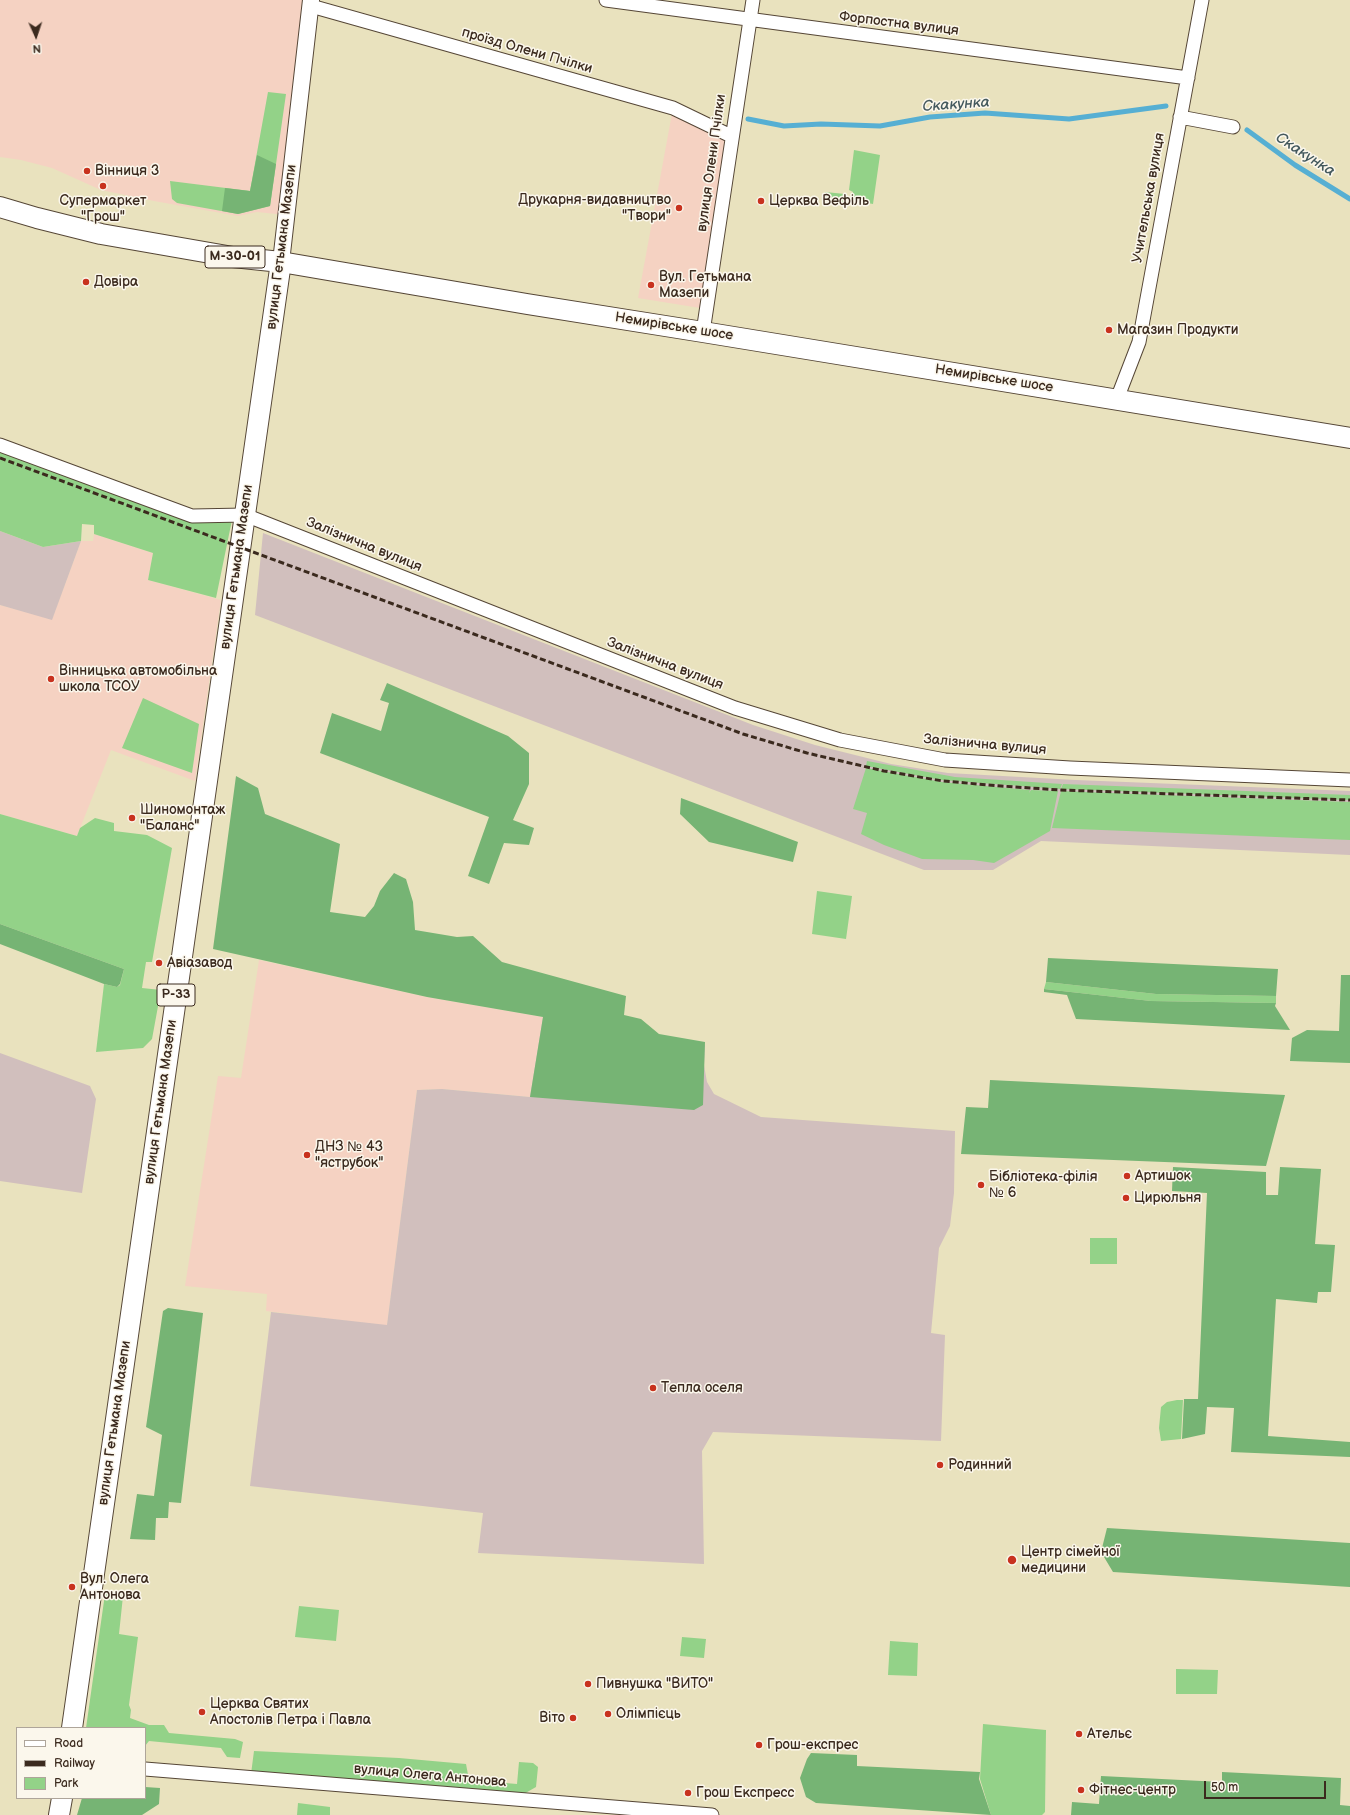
<!DOCTYPE html>
<html>
<head>
<meta charset="utf-8">
<style>
  body { margin:0 }
  #map { position:relative; width:1350px; height:1815px; overflow:hidden; background:#e9e2be; font-family:"Balsamiq Sans",sans-serif }
  canvas { display:block }
  .legend { position:absolute; left:16px; top:1727px; width:130px; height:72px; box-sizing:border-box; background:#fbf7ec; border:1px solid #aea59a; margin:0; padding:5px 7px; list-style:none; font-size:12px; color:#3b2a1e }
  .legend li { display:flex; align-items:center; gap:8px; height:20px }
  .legend b { width:20px; border:1px solid #aea59a }
  .north { position:absolute; left:16px; top:16px; width:40px; height:40px; -webkit-text-stroke:3px #fbf7ec; paint-order:stroke; rotate:177deg; font-size:11px; font-weight:700; line-height:16px; text-align:center; color:#3b2a1e }
  .north::after { content:''; display:block; margin:auto; width:14px; height:18px; background:#3b2a1e; clip-path:polygon(50% 0,100% 100%,50% 72%,0 100%) }
  .scale { position:absolute; left:1204px; top:1781px; width:122px; height:18px; box-sizing:border-box; border:2px solid #3b2a1e; border-top:0; padding-left:5px; font-size:12px; line-height:14px; white-space:nowrap; color:#3b2a1e; -webkit-text-stroke:3px #fbf7ec; paint-order:stroke }
</style>
</head>
<body>
<div id="map">
<canvas width="1350" height="1815"></canvas>
<ul class="legend">
<li><b style="height:5px;background:#fff"></b>Road</li>
<li><b style="height:5px;background:#3b2a1e"></b>Railway</li>
<li><b style="height:11px;background:#93d288"></b>Park</li>
</ul>
<div class="north">N</div>
<div class="scale">50 m</div>
</div>
<script>
const ctx = document.querySelector('canvas').getContext('2d');
ctx.lineJoin = 'round';
function fillPath(path, color) {
  ctx.fillStyle = color;
  ctx.fill(path, 'evenodd');
}
function toPath(rows) {
  const path = new Path2D();
  for (const r of rows) {
    path.moveTo(r[0], r[1]);
    for (let i = 2; i < r.length; i += 2) path.lineTo(r[i], r[i + 1]);
  }
  return path;
}
function trace(path, color, width, dash) {
  ctx.strokeStyle = color;
  ctx.lineWidth = width;
  ctx.lineCap = dash ? 'butt' : 'round';
  ctx.setLineDash(dash || []);
  ctx.stroke(path);
}
function drawText(font, color, halo, rows, align = 'center') {
  ctx.font = font + ' "Balsamiq Sans",sans-serif';
  ctx.lineWidth = 3;
  ctx.setLineDash([]);
  ctx.textBaseline = 'middle';
  ctx.strokeStyle = halo;
  ctx.fillStyle = color;
  for (const [text, x, y, turn = 0] of rows) {
    ctx.save();
    ctx.translate(x, y);
    ctx.rotate((+turn || 0) * Math.PI / 180);
    ctx.textAlign = isNaN(turn) ? turn : align;
    if (halo) ctx.strokeText(text, 0, 0);
    ctx.fillText(text, 0, 0);
    ctx.restore();
  }
}
fillPath(toPath([
  [0,0,311,0,286,215,257,212,238,216,154,201,101,190,52,168,21,160,0,157],
  [673,108,731,136,700,308,638,298],
  [94,534,153,553,148,580,221,600,195,781,111,750,77,836,0,814,0,605,52,619,81,541,93,541],
  [259,960,427,997,543,1017,530,1097,442,1089,417,1090,387,1326,266,1311,267,1294,185,1286,218,1076,241,1078]
]), '#f5d2c2');
fillPath(toPath([
  [0,531,43,547,81,541,52,620,0,605],
  [263,533,753,725,815,745,891,764,948,773,1076,780,1350,791,1350,855,1041,841,993,870,924,870,255,615],
  [543,1017,705,1045,704,1065,707,1082,714,1094,761,1117,955,1131,954,1193,950,1226,939,1248,931,1333,945,1335,941,1441,713,1432,702,1451,704,1564,478,1553,483,1513,250,1486,271,1312,387,1325,417,1090,442,1089,530,1097],
  [0,1053,90,1086,96,1099,82,1193,0,1181]
]), '#d1bfbd');
fillPath(toPath([
  [268,92,286,94,270,206,238,214,177,203,172,199,170,181,250,191],
  [854,150,880,155,873,204,852,200,853,192,849,190],
  [825,192,845,194,843,204,823,200],
  [0,445,192,516,233,515,216,598,148,580,153,553,94,534,94,525,82,524,81,541,43,547,0,531],
  [143,698,199,724,192,773,122,748],
  [867,761,955,777,1062,784,1060,789,941,780,866,766],
  [866,768,942,782,1030,790,1029,793,1031,790,1058,791,1050,831,994,863,973,860,922,859,884,845,861,834,867,813,853,809],
  [1063,784,1350,795,1350,800,1061,789],
  [1061,791,1350,802,1350,840,1052,828],
  [0,814,77,836,80,828,95,818,114,823,114,831,147,835,172,848,152,962,146,962,142,988,161,990,152,1039,143,1048,96,1052,104,984,117,987,120,985,124,969,0,924],
  [817,891,852,896,846,939,812,934],
  [1046,982,1156,994,1276,996,1276,1003,1151,1001,1044,989],
  [1090,1238,1117,1238,1117,1264,1090,1264],
  [1177,1400,1183,1400,1181,1439,1161,1441,1159,1428,1161,1407,1167,1402],
  [105,1594,123,1596,119,1634,138,1637,129,1705,131,1710,130,1718,149,1725,164,1725,169,1733,235,1739,243,1742,240,1758,227,1757,221,1748,149,1741,145,1746,145,1728,86,1728],
  [299,1606,339,1610,336,1641,295,1637],
  [682,1637,706,1639,704,1658,680,1656],
  [890,1641,918,1643,917,1676,888,1675],
  [1176,1669,1218,1670,1217,1694,1176,1694],
  [983,1724,1046,1730,1045,1812,1042,1815,991,1815,980,1779],
  [254,1751,399,1758,466,1764,469,1780,517,1784,519,1762,533,1763,538,1767,536,1787,522,1795,251,1774],
  [298,1803,330,1807,330,1815,297,1815]
]), '#93d288');
fillPath(toPath([
  [257,155,276,164,270,206,238,214,222,211,225,188,250,191],
  [387,683,508,736,529,753,529,784,513,820,534,828,529,845,504,843,489,884,468,876,489,817,320,753,332,713,381,731,389,703,380,700],
  [236,776,258,788,265,814,340,844,330,912,365,917,374,906,380,891,394,873,406,879,413,902,415,930,457,937,473,936,502,962,626,996,624,1015,641,1019,659,1034,705,1042,703,1105,694,1110,530,1097,543,1017,427,997,213,949],
  [681,798,798,842,793,862,709,842,680,814],
  [0,924,124,969,120,984,117,987,104,984,0,944],
  [1048,958,1278,969,1276,996,1156,994,1046,982],
  [1341,975,1350,975,1350,1063,1290,1061,1292,1038,1307,1030,1339,1031],
  [1044,989,1151,1001,1276,1003,1275,1006,1290,1030,1076,1019,1067,995,1044,992],
  [990,1080,1133,1087,1285,1095,1266,1166,961,1154,966,1107,988,1108],
  [1173,1167,1266,1172,1266,1195,1278,1195,1280,1167,1321,1169,1315,1244,1335,1245,1331,1292,1318,1292,1317,1303,1276,1299,1268,1436,1350,1442,1350,1457,1231,1452,1234,1408,1207,1407,1205,1434,1182,1439,1184,1399,1198,1399,1207,1193,1172,1191],
  [168,1308,203,1313,181,1503,169,1502,168,1518,156,1518,155,1540,130,1539,137,1494,154,1496,162,1435,146,1427,163,1311],
  [1107,1528,1350,1543,1350,1587,1113,1572,1101,1552],
  [811,1753,857,1755,857,1766,980,1772,979,1779,991,1815,816,1803,806,1797,800,1778,807,1759],
  [1222,1772,1341,1778,1340,1805,1350,1806,1350,1815,1071,1815,1072,1802,1099,1804,1101,1776,1222,1782],
  [145,1787,160,1788,159,1804,142,1815,77,1815,82,1798,145,1798]
]), '#76b474');
trace(toPath([
  [748,119,784,126,821,124,880,126,930,117,985,113,1069,119,1166,106],
  [1247,130,1295,165,1350,199]
]), '#56afd3', 5);
const minor = toPath([
  [606,0,1188,78],
  [311,6,673,108,731,136],
  [1180,117,1233,127],
  [703,332,753,0],
  [1117,399,1139,342,1202,0],
  [0,445,192,516,245,515,735,708,840,740,945,760,1070,768,1350,780],
  [145,1769,712,1815]
]);
const tertiary = toPath([
  [281,262,311,0]
]);
const primary = toPath([
  [0,207,37,218,101,234,233,257,281,262,527,304,703,332,1350,438],
  [72,1728,281,262],
  [59,1815,62,1798]
]);
trace(minor, '#554636', 15);
trace(tertiary, '#554636', 18);
trace(primary, '#554636', 22);
trace(minor, '#fff', 13);
trace(tertiary, '#fff', 16);
trace(primary, '#fff', 20);
trace(toPath([
  [0,458,743,734,807,753,884,771,943,781,1001,786,1060,790,1350,800]
]), '#3b2a1e', 3, [6, 3]);
for (const [x, y, r, color] of [
  [87,171,4,"#c8321e"],
  [103,186,4,"#c8321e"],
  [761,201,4,"#c8321e"],
  [679,208,4,"#c8321e"],
  [86,282,4,"#c8321e"],
  [651,285,4,"#c8321e"],
  [1109,330,4,"#c8321e"],
  [51,679,4,"#c8321e"],
  [132,818,4,"#c8321e"],
  [159,963,4,"#c8321e"],
  [307,1155,4,"#c8321e"],
  [1127,1176,4,"#c8321e"],
  [981,1185,4,"#c8321e"],
  [1126,1198,4,"#c8321e"],
  [653,1388,4,"#c8321e"],
  [940,1465,4,"#c8321e"],
  [1012,1560,5,"#c8321e"],
  [72,1587,4,"#c8321e"],
  [588,1684,4,"#c8321e"],
  [202,1712,4,"#c8321e"],
  [608,1714,4,"#c8321e"],
  [573,1718,4,"#c8321e"],
  [1079,1734,4,"#c8321e"],
  [759,1745,4,"#c8321e"],
  [1081,1790,4,"#c8321e"],
  [688,1793,4,"#c8321e"]
]) {
  const dot = new Path2D();
  dot.arc(x, y, r, 0, 2 * Math.PI);
  ctx.fillStyle = color;
  ctx.fill(dot);
  trace(dot, '#fbf7ec', 1.5);
}
for (const [x, y, w] of [
  [235,257,60],
  [176,995,38]
]) {
  const box = new Path2D();
  box.roundRect(x - w / 2, y - 11, w, 22, 3);
  ctx.fillStyle = '#fbf7ec';
  ctx.fill(box);
  trace(box, '#3b2a1e', 1);
}
drawText('bold 13px', '#3b2a1e', null, [
  ["М-30-01",235,257],
  ["Р-33",176,995]
]);
drawText('14px', '#3b2a1e', '#fbf7ec', [
  ["Форпостна вулиця",899,24,7],
  ["проїзд Олени Пчілки",527,51,16],
  ["вулиця Олени Пчілки",712,163,-82],
  ["Учительська вулиця",1149,198,-80],
  ["вулиця Гетьмана Мазепи",282,247,-83],
  ["Немирівське шосе",674,327,9],
  ["Немирівське шосе",994,379,9],
  ["Залізнична вулиця",364,545,22],
  ["вулиця Гетьмана Мазепи",237,567,-82],
  ["Залізнична вулиця",665,664,21],
  ["Залізнична вулиця",985,745,5],
  ["вулиця Гетьмана Мазепи",161,1102,-82],
  ["вулиця Гетьмана Мазепи",115,1423,-82],
  ["вулиця Олега Антонова",430,1776,5]
]);
drawText('14px', '#3b2a1e', '#fbf7ec', [
  ["Вінниця 3",95,171],
  ["Друкарня-видавництво",671,200,"right"],
  ["\"Твори\"",671,216,"right"],
  ["Супермаркет",103,201,"center"],
  ["\"Грош\"",103,217,"center"],
  ["Церква Вефіль",769,201],
  ["Вул. Гетьмана",659,277],
  ["Мазепи",659,293],
  ["Довіра",94,282],
  ["Магазин Продукти",1117,330],
  ["Вінницька автомобільна",59,671],
  ["школа ТСОУ",59,687],
  ["Шиномонтаж",140,810],
  ["\"Баланс\"",140,826],
  ["Авіазавод",167,963],
  ["ДНЗ № 43",315,1147],
  ["\"яструбок\"",315,1163],
  ["Артишок",1135,1176],
  ["Бібліотека-філія",989,1177],
  ["№ 6",989,1193],
  ["Цирюльня",1134,1198],
  ["Тепла оселя",661,1388],
  ["Родинний",948,1465],
  ["Центр сімейної",1021,1552],
  ["медицини",1021,1568],
  ["Вул. Олега",80,1579],
  ["Антонова",80,1595],
  ["Пивнушка \"ВИТО\"",596,1684],
  ["Церква Святих",210,1704],
  ["Апостолів Петра і Павла",210,1720],
  ["Олімпієць",616,1714],
  ["Віто",565,1718,"right"],
  ["Ательє",1087,1734],
  ["Грош-експрес",767,1745],
  ["Фітнес-центр",1089,1790],
  ["Грош Експресс",696,1793]
], 'left');
drawText('italic 15px', '#44595d', '#fbf7ec', [
  ["Скакунка",956,105,-4],
  ["Скакунка",1305,155,33]
]);
</script>
</body>
</html>
